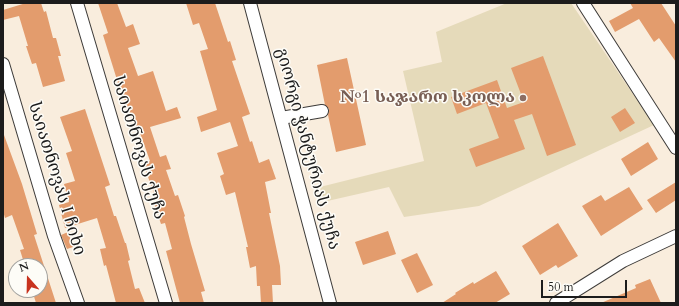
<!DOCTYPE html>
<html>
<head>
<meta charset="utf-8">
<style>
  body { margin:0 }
  #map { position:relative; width:679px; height:306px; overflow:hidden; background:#f9eddd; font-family:Cardo,serif }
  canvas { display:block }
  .frame { position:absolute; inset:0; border:4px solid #1c1c1c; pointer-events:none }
  .north { position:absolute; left:8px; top:258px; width:40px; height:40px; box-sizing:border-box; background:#fdfcf7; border:1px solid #a3a29f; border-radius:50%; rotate:340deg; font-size:11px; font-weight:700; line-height:16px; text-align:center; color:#1c1c1c }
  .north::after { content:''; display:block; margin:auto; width:14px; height:18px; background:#c8321e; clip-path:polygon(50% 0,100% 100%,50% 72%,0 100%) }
  .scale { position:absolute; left:541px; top:280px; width:86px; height:18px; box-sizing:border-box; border:2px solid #1c1c1c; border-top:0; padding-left:5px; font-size:12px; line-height:14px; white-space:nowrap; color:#1c1c1c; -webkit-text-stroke:3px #fdfcf7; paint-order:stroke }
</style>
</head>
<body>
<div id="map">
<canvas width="679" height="306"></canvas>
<div class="frame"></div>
<div class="north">N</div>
<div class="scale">50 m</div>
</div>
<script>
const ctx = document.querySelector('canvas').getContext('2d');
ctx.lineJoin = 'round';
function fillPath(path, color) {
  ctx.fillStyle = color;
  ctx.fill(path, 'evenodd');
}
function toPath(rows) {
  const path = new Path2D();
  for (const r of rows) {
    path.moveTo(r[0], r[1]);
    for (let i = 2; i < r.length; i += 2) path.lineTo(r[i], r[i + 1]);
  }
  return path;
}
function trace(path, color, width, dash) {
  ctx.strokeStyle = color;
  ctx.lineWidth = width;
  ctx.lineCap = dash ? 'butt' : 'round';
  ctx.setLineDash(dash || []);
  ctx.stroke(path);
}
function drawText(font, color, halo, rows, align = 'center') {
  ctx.font = font + ' Cardo,"Noto Serif Georgian",serif';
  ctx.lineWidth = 3;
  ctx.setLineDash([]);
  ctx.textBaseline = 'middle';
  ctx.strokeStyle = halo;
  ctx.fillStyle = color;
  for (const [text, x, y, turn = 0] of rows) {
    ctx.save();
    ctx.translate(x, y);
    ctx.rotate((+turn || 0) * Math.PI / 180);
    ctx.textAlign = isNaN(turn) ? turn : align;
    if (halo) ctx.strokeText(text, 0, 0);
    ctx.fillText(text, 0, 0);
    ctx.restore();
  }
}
fillPath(toPath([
  [507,3,571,3,654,125,479,206,404,217,389,187,323,202,320,187,424,161,403,71,442,62,436,32]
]), '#e5daba');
fillPath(toPath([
  [26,3,41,3,44,12,46,11,53,38,56,38,61,56,58,56,65,81,43,87,36,63,32,64,26,46,28,46,19,16,3,20,3,10],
  [98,3,117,3,126,27,133,24,140,44,128,48,138,76,153,71,166,111,177,107,181,118,150,127,160,157,166,155,171,169,166,170,175,196,178,195,185,216,184,217,191,244,205,291,201,292,204,303,180,303,166,251,172,249,165,223,161,224,154,203,157,202,143,163,150,161,139,130,137,131,118,83,103,35,108,33],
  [186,3,215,3,228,42,230,41,236,60,232,61,250,114,242,117,250,142,252,141,259,163,269,159,276,179,265,182,271,213,269,213,280,266,281,285,272,285,273,303,261,303,260,286,257,286,256,266,250,268,246,247,248,247,235,192,226,195,220,176,224,174,217,153,238,146,230,122,201,132,197,117,217,110,200,51,208,49,199,23,193,25],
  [630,3,661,3,676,26,676,62,659,38,654,42,639,19,615,32,609,21,633,8],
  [543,56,576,145,547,156,532,114,514,120,525,149,476,167,469,149,499,138,486,103,457,114,451,97,497,80,507,108,524,102,511,68],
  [347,58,366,145,336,152,328,115,329,109,325,105,317,65],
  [625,108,635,123,620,132,611,117],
  [85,109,110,185,105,187,114,216,116,216,125,243,126,243,130,260,128,261,135,289,139,288,145,303,116,303,106,265,104,266,100,249,106,248,97,218,65,228,59,205,69,202,64,184,75,181,66,153,72,151,60,117],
  [3,135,4,135,22,184,37,234,34,235,56,303,36,303,32,290,40,290,40,266,25,266,20,250,24,249,12,215,5,218,3,211],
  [648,142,658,159,631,176,621,159],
  [676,182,676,200,656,213,647,200],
  [629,187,643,209,601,236,582,206,601,195,605,201],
  [558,223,578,256,558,268,556,265,540,275,522,246],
  [388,231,396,254,363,265,355,242],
  [68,232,73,247,67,249,61,235],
  [417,253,433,285,417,293,401,260],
  [496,271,510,294,495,303,442,303,456,294,455,293,473,282,474,284],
  [650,279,661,303,601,303,636,288,635,285]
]), '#e39c6d');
const street = toPath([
  [77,3,166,303],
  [250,3,330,303],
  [583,3,676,148],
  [3,64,54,236,78,303],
  [281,118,322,111],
  [556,303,623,261,676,236]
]);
trace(street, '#3d3b39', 14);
trace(street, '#fff', 12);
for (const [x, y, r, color] of [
  [523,98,4,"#8d6e63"]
]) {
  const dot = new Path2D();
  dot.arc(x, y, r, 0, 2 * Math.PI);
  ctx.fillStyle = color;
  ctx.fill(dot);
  trace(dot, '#fdfcf7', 1.5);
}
drawText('bold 17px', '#785e54', '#fdfcf7', [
  ["№1 საჯარო სკოლა",515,98]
], 'right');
drawText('17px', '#1c1c1c', '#fdfcf7', [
  ["საიათნოვას ქუჩა",138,148,73],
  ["გიორგი ჭანტურიას ქუჩა",307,149,75],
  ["საიათნოვას I ჩიხი",56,179,73]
]);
</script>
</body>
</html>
